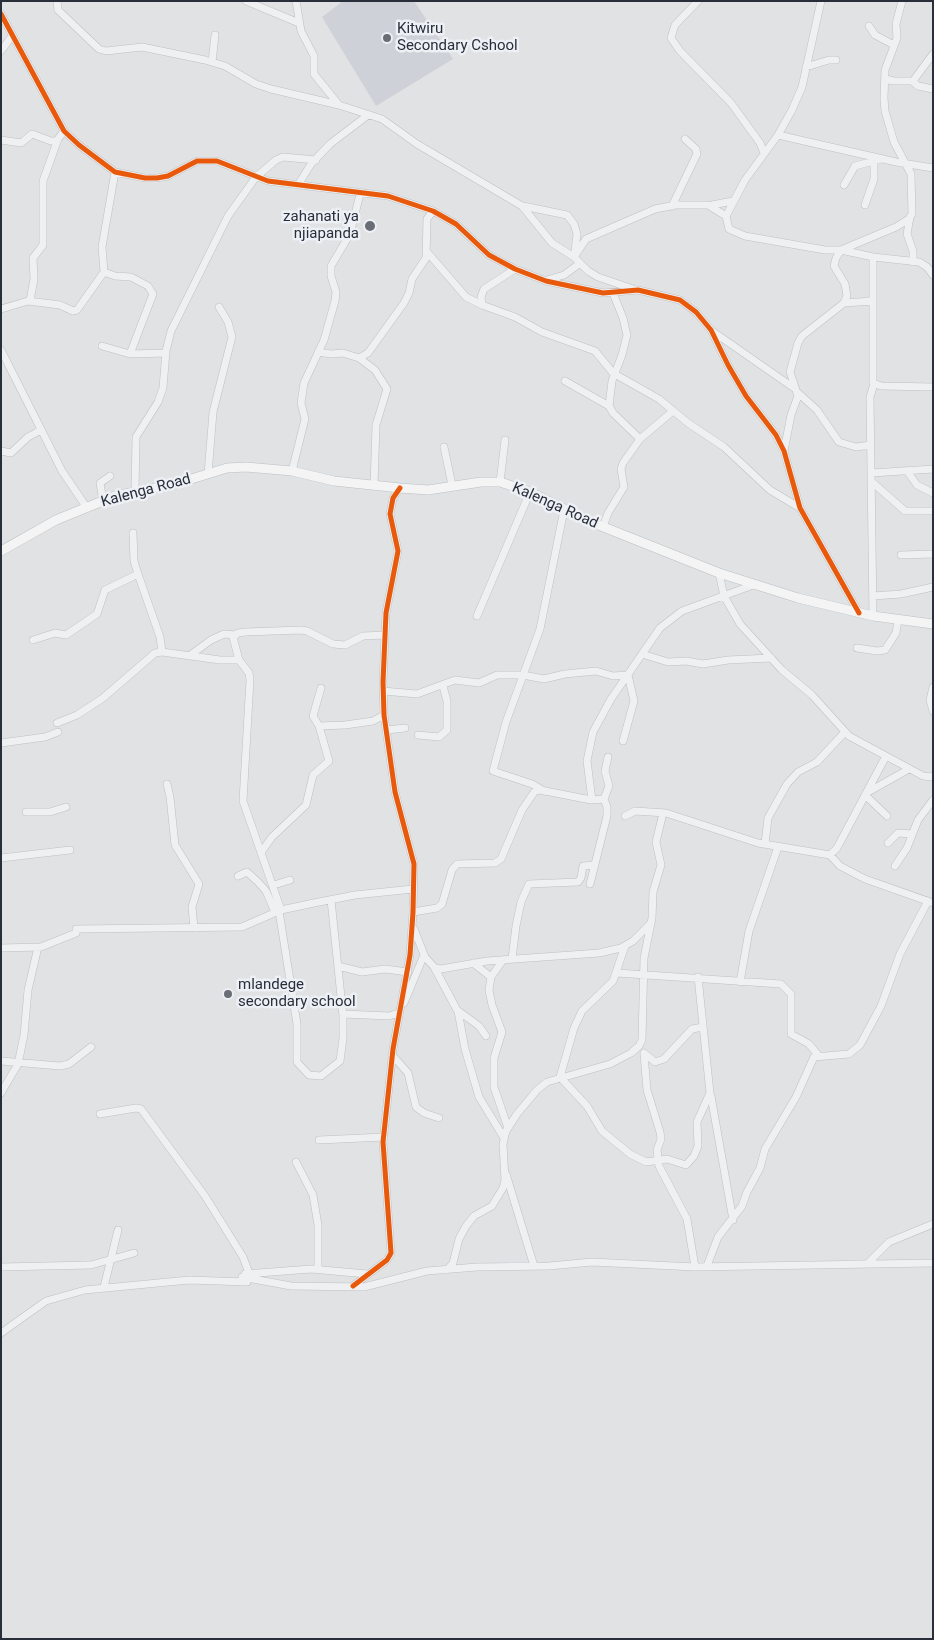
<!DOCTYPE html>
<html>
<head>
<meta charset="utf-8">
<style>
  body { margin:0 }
  #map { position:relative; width:934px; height:1640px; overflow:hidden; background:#e0e2e4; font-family:Roboto,sans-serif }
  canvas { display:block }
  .frame { position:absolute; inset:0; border:2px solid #292e3b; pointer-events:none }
</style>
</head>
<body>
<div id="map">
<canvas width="934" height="1640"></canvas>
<div class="frame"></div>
</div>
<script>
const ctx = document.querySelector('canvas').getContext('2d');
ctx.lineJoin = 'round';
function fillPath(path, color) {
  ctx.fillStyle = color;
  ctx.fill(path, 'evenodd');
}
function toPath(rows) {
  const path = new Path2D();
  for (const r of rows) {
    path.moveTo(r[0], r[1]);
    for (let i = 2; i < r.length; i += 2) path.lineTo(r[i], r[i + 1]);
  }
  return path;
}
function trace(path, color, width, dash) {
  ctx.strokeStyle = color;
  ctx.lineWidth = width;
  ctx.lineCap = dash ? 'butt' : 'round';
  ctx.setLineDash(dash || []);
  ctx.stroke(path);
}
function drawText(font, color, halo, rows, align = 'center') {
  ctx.font = font + ' Roboto,sans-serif';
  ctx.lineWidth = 5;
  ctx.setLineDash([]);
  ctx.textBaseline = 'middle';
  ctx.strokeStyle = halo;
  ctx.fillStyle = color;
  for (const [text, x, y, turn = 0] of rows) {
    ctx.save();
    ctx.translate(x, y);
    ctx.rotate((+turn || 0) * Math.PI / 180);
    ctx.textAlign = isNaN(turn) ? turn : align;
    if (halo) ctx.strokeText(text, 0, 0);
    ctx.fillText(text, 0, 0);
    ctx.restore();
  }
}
fillPath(toPath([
  [343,1,414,1,453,59,376,106,322,17]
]), '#ced1d7');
const minor = toPath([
  [57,1,58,10,99,49,106,51,142,47,205,60,225,66,256,84,271,89,339,105,382,119,417,144,522,206,552,243,574,257,588,271,598,277,636,290],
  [246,1,299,23],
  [296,1,301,31,314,56,314,74,339,105],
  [698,1,675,25,671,38,680,51,731,103,760,143,764,153],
  [1,14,64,131,79,145,115,172,145,178,157,178,168,176,197,161,217,161,268,181,388,196,433,211,456,224,489,255,515,269,546,281,603,293,638,290,680,300,696,312,711,330,728,365,746,396,776,435,784,451,800,508,859,613],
  [869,26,875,35,894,45],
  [1,51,12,36],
  [212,62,215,35],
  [806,67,829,60,836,60],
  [885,79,894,81,913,81,933,54],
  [912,81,918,86,933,89],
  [778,135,896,162,933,168],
  [1,140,21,143,32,134,51,141,57,141],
  [298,185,311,164,330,144,368,115],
  [844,185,855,166,881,159],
  [712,205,733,201],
  [865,205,874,179,874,162],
  [523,206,567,215,574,224,577,234,575,251],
  [672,206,697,154,696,149,685,139],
  [726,216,745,180,778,135,792,110,802,87,821,1],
  [910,217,907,234,913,251,913,262],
  [428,253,466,297,482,305],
  [574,257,586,239,655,209,676,205,708,205,726,216,729,229,745,236,825,250,841,250,873,257,919,262,927,267,933,275],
  [873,257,873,383,881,386,933,387],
  [515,269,484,289,481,297,482,305,515,317,542,332,595,351,613,373,659,399,688,423,724,447,770,490,800,508],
  [104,272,115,276,131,277,148,286,153,294,130,354],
  [547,280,564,275,579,264],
  [613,293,623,318,627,335,622,355,612,381,609,406,613,413,640,439],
  [30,301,34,279,33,258,43,245,43,181,58,139,64,131],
  [844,303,873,301],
  [1,309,28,301,60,305,73,311,77,310,104,272,102,247,115,172],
  [712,331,794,388],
  [102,346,130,354,166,353],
  [1,350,62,471,87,508],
  [318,352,331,354,343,353,359,358,368,353,404,303,409,293,412,279,426,258,427,219,433,211],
  [359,358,375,370,387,389,376,425,374,486],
  [565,381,609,406],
  [797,392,817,410,839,442,856,447,871,445],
  [444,447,452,485],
  [1,451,11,453,28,437,41,430],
  [784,451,791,415,798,396,790,372,798,343,802,336,844,303,847,296,845,284,834,266,836,258,841,250,896,227,909,219,912,214,911,174,894,142,885,111,884,98,885,70,897,38,896,24,902,1],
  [292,471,305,419,301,403,304,383,324,340,335,301,336,292,331,276,331,266,350,234,360,194],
  [907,471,917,485,933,493],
  [872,473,933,469],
  [208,474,213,412,232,337,228,322,219,307],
  [500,482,505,440],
  [872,482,905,511,933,511],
  [135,492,136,437,158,402,163,388,166,351,171,331,228,216,256,177,276,160,283,157,316,160],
  [103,501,100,483,110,476],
  [603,527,608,513,624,487,621,469,623,463,640,439,673,411],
  [133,533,134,561,138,574,160,637,162,652],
  [901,555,933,554],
  [719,573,724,596,740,624,782,670,812,695,849,736,923,776,933,777],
  [873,596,901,594,933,587],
  [477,616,530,492],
  [873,616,870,397,874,384],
  [33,640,55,633,66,635,97,614,105,590,138,574],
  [857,648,877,651,885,650,896,633,898,620],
  [642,654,668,662,686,661,703,664,728,660,771,658],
  [189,656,211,640,224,634,236,635],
  [933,687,930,700,933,711],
  [383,691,417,694,455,680,479,683,497,675,523,675,544,679,565,674,596,671,613,676,628,675,634,701,623,741],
  [57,723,77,715,103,698,155,653,162,652,220,660,239,660],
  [319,726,345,725,373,721,384,715],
  [387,730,405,728],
  [418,735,439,737,447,730,447,701,443,686],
  [1,743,45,737,58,732],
  [167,784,170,797,175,845,199,884,192,907,194,928],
  [544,791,532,784,493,771,506,722,540,629,564,510],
  [868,792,909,769],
  [865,795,887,816],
  [592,800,587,761,593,732,611,699,660,628,682,611,756,584],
  [26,812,50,812,66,807],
  [625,816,635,811,666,813,758,843,830,855,837,848,886,756],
  [888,843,898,833,912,834],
  [765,844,768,818,787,784,798,772,817,762,845,732],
  [262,851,272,837,306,805,313,775,329,761,319,726,313,716,321,688],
  [830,855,840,866,865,879,933,903],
  [1,858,70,850],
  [895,866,907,848,918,820,933,800],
  [238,876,247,872,258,882,266,891,275,912],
  [590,884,607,816,607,807,604,799],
  [274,885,290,880],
  [281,910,243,801,250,680,249,673,239,660,233,637,238,633,246,632,301,630,307,631,333,644,345,645,363,636,385,635],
  [279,911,297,1024,297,1062,309,1075,321,1076,340,1061,343,1038,343,1016,331,900],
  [413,912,437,908,442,904,452,870,457,864,495,863,501,859,522,810,535,791,540,790,591,800,604,799,609,786,605,771,608,757],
  [76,929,242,927,281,910,314,903,355,895,413,889],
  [414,929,425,957,434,967,441,969,487,961,599,953,621,948,633,941,650,924],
  [625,946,613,981,582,1011,574,1028,560,1077,587,1106,602,1131,630,1154,646,1162,667,1159,686,1165,694,1156,698,1146,697,1122,710,1093,698,977],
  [1,948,41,947,76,933],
  [512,959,516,926,521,902,529,884,578,882,581,878,583,866,595,865],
  [503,960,491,977,489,990,492,1005,502,1032,494,1058,494,1087,508,1128],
  [473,963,491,977],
  [338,966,362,972,385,969,408,972],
  [434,967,457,1010,479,1026,486,1036],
  [617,973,781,984,791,994,791,1034,809,1044,818,1055],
  [740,982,749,931,778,847],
  [404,1003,424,955],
  [458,1011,465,1049,479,1097,504,1138],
  [343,1014,389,1016,399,1013],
  [644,1053,655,1062,664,1059,692,1029,703,1027],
  [644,1054,647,1090,660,1132,661,1139,657,1150,659,1166,687,1219,695,1267],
  [392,1055,408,1073,416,1107,424,1113,439,1118],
  [1,1061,60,1066,69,1064,91,1047],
  [1,1093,18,1064,24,1035,28,990,38,947],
  [711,1096,733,1220],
  [100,1114,136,1108,141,1109,205,1196,243,1257,249,1273],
  [319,1140,384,1137],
  [296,1162,313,1195,318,1225,318,1269],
  [506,1174,534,1266],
  [867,1264,889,1242,933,1224],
  [707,1266,718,1237,742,1206,747,1192,760,1168,765,1149,796,1097,814,1057,849,1054,860,1045,881,1006,900,954,928,901],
  [1,1267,91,1265,134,1253],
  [447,1270,453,1263,459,1239,466,1226,474,1216,492,1206,503,1188,505,1180,503,1144,506,1131,517,1114,537,1090,547,1082,610,1064,631,1053,639,1046,642,1040,644,958,652,918,653,892,661,865,656,842,663,813],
  [245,1274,311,1269,367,1274],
  [242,1277,291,1286,364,1287,427,1271,477,1267,549,1266,592,1262,695,1267,933,1263],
  [353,1286,387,1260,391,1253,383,1142,393,1049,410,955,413,912,414,864,395,792,384,715,383,682,386,613,398,551,390,514,393,498,400,488],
  [104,1287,118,1230],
  [1,1333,46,1301,85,1290,189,1280,247,1282]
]);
const major = toPath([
  [1,551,56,520,115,496,175,484,227,468,246,467,292,471,334,481,400,488,428,490,481,482,500,482,530,492,591,522,719,573,798,598,873,616,933,624]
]);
trace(minor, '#bec0c2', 8);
trace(major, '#bcbfc2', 10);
trace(minor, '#eff0f1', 7);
trace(major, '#f4f4f5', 9);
trace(toPath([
  [1,14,64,131,79,145,115,172,145,178,157,178,168,176,197,161,217,161,268,181,388,196,433,211,456,224,489,255,515,269,546,281,603,293,638,290,680,300,696,312,711,330,728,365,746,396,776,435,784,451,800,508,859,613],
  [353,1286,387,1260,391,1253,383,1142,393,1049,410,955,413,912,414,864,395,792,384,715,383,682,386,613,398,551,390,514,393,498,400,488]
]), '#e8590c', 5);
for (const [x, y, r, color] of [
  [387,38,5,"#696d76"],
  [370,226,6,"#696d76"],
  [228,994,5,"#696d76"]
]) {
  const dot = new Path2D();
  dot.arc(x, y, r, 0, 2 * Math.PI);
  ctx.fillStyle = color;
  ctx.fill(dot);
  trace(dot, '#edf0f4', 2);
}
drawText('15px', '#292e3b', '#edf0f4', [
  ["Kitwiru",397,29],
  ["Secondary Cshool",397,46],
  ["zahanati ya",359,217,"right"],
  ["njiapanda",359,234,"right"],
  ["mlandege",238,985],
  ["secondary school",238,1002]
], 'left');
drawText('15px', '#292e3b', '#edf0f4', [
  ["Kalenga Road",146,491,-15],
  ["Kalenga Road",555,506,24]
]);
</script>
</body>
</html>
